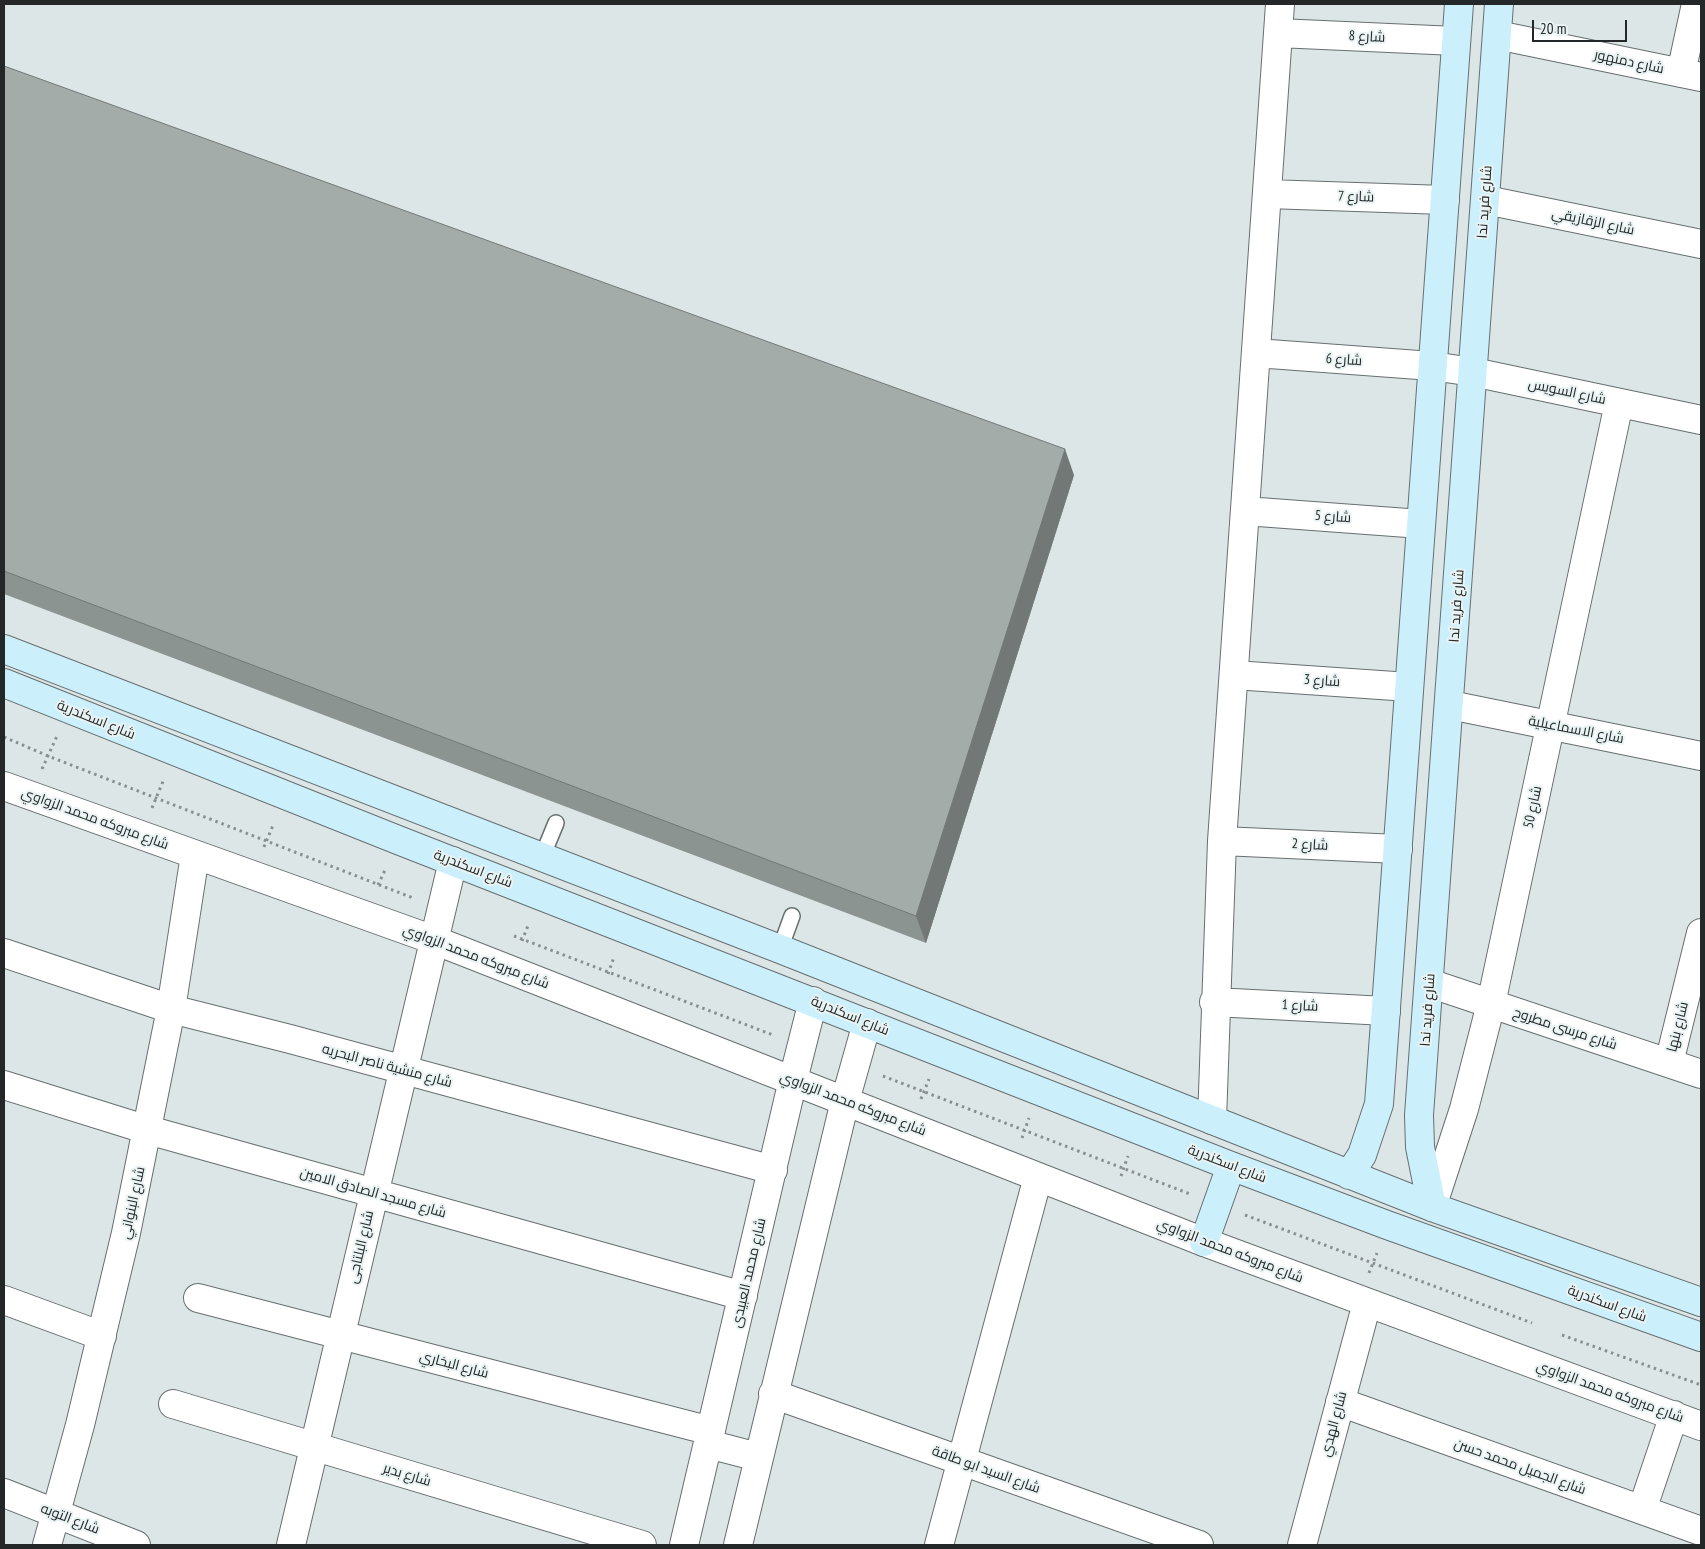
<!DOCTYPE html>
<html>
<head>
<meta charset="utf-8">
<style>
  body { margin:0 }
  #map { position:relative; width:1705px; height:1549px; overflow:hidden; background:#dce6e6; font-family:"PT Sans Narrow",sans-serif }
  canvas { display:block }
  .frame { position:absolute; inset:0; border:5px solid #242728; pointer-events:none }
  .scale { position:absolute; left:1532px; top:20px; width:95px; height:22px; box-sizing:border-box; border:2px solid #242728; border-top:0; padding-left:6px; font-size:15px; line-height:18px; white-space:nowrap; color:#242728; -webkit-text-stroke:4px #e9f3f3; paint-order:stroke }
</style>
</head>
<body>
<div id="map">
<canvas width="1705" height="1549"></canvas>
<div class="frame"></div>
<div class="scale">20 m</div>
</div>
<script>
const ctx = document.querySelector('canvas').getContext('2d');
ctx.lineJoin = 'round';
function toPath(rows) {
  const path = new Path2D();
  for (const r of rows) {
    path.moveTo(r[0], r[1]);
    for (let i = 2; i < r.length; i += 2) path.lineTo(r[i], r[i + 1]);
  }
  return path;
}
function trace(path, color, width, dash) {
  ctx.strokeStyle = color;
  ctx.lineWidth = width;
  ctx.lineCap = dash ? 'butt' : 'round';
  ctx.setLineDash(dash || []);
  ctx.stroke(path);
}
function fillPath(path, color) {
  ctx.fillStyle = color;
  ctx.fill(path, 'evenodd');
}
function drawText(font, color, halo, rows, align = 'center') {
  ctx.font = font + ' "PT Sans Narrow",Cairo,sans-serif';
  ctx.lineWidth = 4;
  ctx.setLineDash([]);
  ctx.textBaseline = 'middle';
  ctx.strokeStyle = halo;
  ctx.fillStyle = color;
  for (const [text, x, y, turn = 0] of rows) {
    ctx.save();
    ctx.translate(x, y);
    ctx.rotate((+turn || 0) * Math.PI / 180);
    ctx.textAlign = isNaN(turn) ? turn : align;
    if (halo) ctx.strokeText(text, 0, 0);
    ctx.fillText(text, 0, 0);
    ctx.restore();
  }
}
const lane = toPath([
  [542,857,556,823],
  [780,949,792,916]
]);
const street = toPath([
  [1278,33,1456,41],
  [1497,35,1701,77],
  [1681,73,1696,4],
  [1267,194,1445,200],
  [1486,200,1701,244],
  [1256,353,1432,366,1473,372,1701,420],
  [1245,511,1421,524],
  [1234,675,1409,687],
  [1450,705,1701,756],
  [4,786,434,940,1204,1242,1701,1426],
  [1222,841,1398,849],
  [4,953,171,1009,290,1039,773,1170],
  [1429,983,1701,1074],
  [1214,1002,1386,1011],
  [1669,1063,1701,933],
  [4,1085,148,1130,743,1296],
  [1212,1120,1222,841,1280,4],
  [1432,1207,1464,1109,1491,1004,1619,403],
  [198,1298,711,1431],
  [4,1300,102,1336],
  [773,1394,1199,1545],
  [1340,1402,1701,1531],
  [173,1404,642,1545],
  [708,1444,758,1457],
  [4,1493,136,1545],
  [1642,1510,1674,1415],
  [47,1545,80,1425,126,1233,171,1009,195,855],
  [291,1545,453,861],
  [684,1545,793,1080,813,1001],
  [738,1545,845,1101,867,1023],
  [939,1545,1038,1177],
  [1302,1545,1367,1303]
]);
const secondary = toPath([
  [4,649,780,949,1432,1207,1701,1302],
  [4,683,398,840,1231,1166,1387,1225,1701,1337],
  [1349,1175,1362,1155,1379,1104,1459,4],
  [1432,1207,1420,1147,1419,1115,1499,4],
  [1204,1242,1231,1166]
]);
trace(lane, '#676f70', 18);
trace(street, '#676f70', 30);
trace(secondary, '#676f70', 30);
trace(toPath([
  [4,737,48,756,413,898],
  [42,769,57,736],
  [152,808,164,779],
  [264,847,274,823],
  [378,885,386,868],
  [514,936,773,1035],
  [522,941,529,923],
  [608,974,614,957],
  [883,1076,1190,1194],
  [921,1099,929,1079],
  [1022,1138,1029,1118],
  [1121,1176,1128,1156],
  [1245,1215,1532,1323],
  [1369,1273,1377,1253],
  [1562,1335,1701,1385]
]), '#898f90', 3, [2.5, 4]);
trace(lane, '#fff', 15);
trace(street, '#fff', 28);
trace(secondary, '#cbf0fb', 28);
fillPath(toPath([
  [4,66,1074,475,926,943,4,594]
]), '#8c9491');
fillPath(toPath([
  [1065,449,1074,475,926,943,916,916]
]), '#727876');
const building = toPath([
  [4,66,1065,449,916,916,4,571,4,66]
]);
fillPath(building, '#a3aca9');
trace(building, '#727876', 1);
drawText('14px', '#242728', '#e9f3f3', [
  ["شارع 8",1367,37,3],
  ["شارع دمنهور",1629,62,12],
  ["شارع 7",1356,197,2],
  ["شارع فريد ندا",1485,202,-86],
  ["شارع الزقازيقي",1593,222,12],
  ["شارع 6",1344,360,4],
  ["شارع السويس",1567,392,12],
  ["شارع 5",1333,517,4],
  ["شارع فريد ندا",1457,606,-86],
  ["شارع 3",1322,681,4],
  ["شارع اسكندرية",96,720,22],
  ["شارع الاسماعيلية",1576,730,11],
  ["شارع 50",1533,807,-78],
  ["شارع مبروكه محمد الزواوي",95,819,20],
  ["شارع 2",1310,845,3],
  ["شارع اسكندرية",473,869,21],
  ["شارع مبروكه محمد الزواوي",476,957,21],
  ["شارع 1",1300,1006,3],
  ["شارع فريد ندا",1428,1010,-86],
  ["شارع اسكندرية",850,1016,22],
  ["شارع بنها",1678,1027,-76],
  ["شارع مرسى مطروح",1565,1029,18],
  ["شارع منشية ناصر البحريه",387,1066,15],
  ["شارع مبروكه محمد الزواوي",853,1104,21],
  ["شارع اسكندرية",1227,1164,21],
  ["شارع مسجد الصادق الامين",373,1193,16],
  ["شارع البنواني",133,1203,-78],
  ["شارع البلتاجى",361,1247,-77],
  ["شارع مبروكه محمد الزواوي",1230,1251,21],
  ["شارع محمد العبيدى",749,1273,-77],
  ["شارع اسكندرية",1607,1304,20],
  ["شارع البخاري",454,1365,15],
  ["شارع مبروكه محمد الزواوي",1610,1392,20],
  ["شارع الهدي",1334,1424,-75],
  ["شارع الجميل محمد حسن",1520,1467,20],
  ["شارع السيد ابو طاقة",986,1470,20],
  ["شارع بدير",407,1475,17],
  ["شارع التوبه",70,1519,21]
]);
</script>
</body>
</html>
